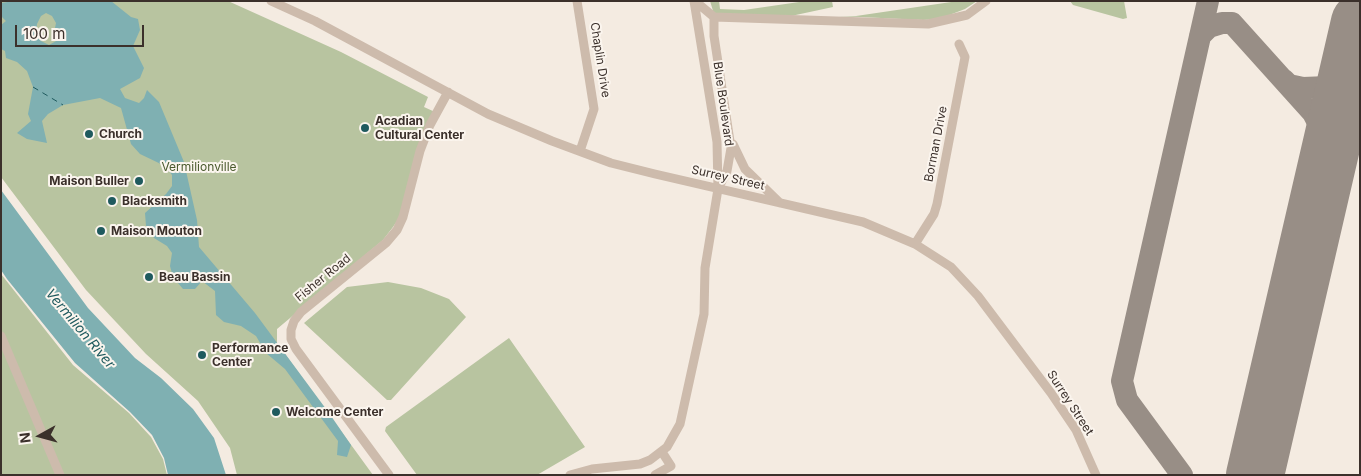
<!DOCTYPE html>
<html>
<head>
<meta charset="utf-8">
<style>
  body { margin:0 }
  #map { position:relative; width:1361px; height:476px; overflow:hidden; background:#f4ebe1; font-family:Inter,sans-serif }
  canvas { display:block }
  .frame { position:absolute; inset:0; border:2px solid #3b302b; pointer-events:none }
  .north { position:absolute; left:15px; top:411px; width:50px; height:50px; -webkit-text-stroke:4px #fbf5ee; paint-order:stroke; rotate:263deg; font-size:14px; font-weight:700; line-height:20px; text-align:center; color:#3b302b }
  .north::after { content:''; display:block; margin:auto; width:18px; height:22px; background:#3b302b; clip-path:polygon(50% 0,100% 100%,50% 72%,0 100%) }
  .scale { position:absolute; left:15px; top:25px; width:129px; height:22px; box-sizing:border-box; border:2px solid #3b302b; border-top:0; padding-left:6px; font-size:15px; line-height:18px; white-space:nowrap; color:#3b302b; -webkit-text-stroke:4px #fbf5ee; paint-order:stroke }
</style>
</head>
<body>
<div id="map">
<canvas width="1361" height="476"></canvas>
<div class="frame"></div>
<div class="north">N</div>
<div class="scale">100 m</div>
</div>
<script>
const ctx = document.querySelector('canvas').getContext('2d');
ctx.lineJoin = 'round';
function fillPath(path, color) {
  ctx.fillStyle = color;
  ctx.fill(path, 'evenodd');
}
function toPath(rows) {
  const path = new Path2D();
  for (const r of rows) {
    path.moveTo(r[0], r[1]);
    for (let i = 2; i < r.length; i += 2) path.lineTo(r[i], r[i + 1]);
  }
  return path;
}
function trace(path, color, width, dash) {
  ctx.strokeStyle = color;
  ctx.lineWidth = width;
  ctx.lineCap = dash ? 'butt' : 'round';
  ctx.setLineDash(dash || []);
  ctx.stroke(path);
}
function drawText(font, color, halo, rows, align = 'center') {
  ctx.font = font + ' Inter,sans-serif';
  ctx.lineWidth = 4;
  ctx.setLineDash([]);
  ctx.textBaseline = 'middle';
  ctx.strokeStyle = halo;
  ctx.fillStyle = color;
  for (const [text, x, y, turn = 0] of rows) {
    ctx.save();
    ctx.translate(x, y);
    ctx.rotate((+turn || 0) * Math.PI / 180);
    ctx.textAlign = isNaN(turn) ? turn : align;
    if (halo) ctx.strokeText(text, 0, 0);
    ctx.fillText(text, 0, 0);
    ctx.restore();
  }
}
fillPath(toPath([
  [1,1,228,1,341,52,428,97,424,107,435,112,399,218,393,227,383,240,277,329,277,343,373,475,237,475,230,448,198,401,146,354,86,290,1,177],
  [710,1,719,1,720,9,744,10,806,1,832,1,833,7,791,16,714,14],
  [958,1,977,1,965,9,939,19,923,20,839,16,856,16],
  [1070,1,1124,1,1127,18,1123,19,1073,5],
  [1,274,73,365,129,413,151,437,163,459,167,475,1,475],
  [388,282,421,288,449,299,466,317,391,400,387,400,304,323,347,287],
  [509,338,585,447,537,475,417,475,385,431,386,427]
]), '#b8c4a0');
fillPath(toPath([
  [14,1,111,1,131,17,138,19,140,30,133,46,144,68,140,78,120,89,125,98,139,103,144,98,147,90,159,102,184,162,197,220,199,247,255,313,329,413,351,445,347,457,337,455,338,441,285,369,266,353,256,336,241,326,224,322,216,315,215,291,202,281,195,289,183,289,173,277,170,266,172,253,167,246,154,238,146,226,145,213,166,194,172,186,172,175,165,166,140,154,131,144,121,108,100,98,63,105,48,114,42,121,47,143,27,139,17,133,31,121,28,114,33,87,27,71,17,62,6,58,5,51,1,49,1,25,6,21,1,16,1,3],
  [46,13,52,16,56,23,55,28,58,40,49,45,41,41,36,34,37,24,41,16],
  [1,190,88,308,135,358,161,378,193,409,214,438,226,475,168,475,164,458,152,435,130,412,75,363,7,279,1,270]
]), '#7fb0b2');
trace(toPath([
  [33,87,63,105]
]), '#1f5a5e', 1, [6, 5]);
trace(toPath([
  [1200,36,1209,27,1222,23,1232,23,1313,113,1326,138,1328,161],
  [1284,80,1289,85,1303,88,1328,87,1339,78,1350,64],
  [1182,475,1127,400,1122,381,1208,1],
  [1254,475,1256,475]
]), '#988e86', 22);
trace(toPath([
  [1255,475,1360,22]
]), '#988e86', 58);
trace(toPath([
  [271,1,315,21,488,114,552,141,611,163,655,174,863,222,915,244,951,267,978,296,1051,393,1076,430,1096,475],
  [577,1,594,109,580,151],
  [695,1,714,17,928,24,967,15,986,1],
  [714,17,714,36,731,148,727,171,718,189],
  [733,144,745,169,780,203],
  [915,244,934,214,937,204,965,57,959,44],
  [1,336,60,475],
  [389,475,296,349,291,339,291,330,294,321,301,312,386,243,397,230,403,217,420,151,430,125,448,92],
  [570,475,592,469,640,464,650,460,667,447,680,424,704,314,705,268,718,189,717,142,694,1],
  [655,475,671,466,662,452]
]), '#cdbbac', 9);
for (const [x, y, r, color] of [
  [365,128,5,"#1f5a5e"],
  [89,134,5,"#1f5a5e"],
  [139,181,5,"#1f5a5e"],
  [112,201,5,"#1f5a5e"],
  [101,231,5,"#1f5a5e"],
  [149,277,5,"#1f5a5e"],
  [202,355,5,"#1f5a5e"],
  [276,412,5,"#1f5a5e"]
]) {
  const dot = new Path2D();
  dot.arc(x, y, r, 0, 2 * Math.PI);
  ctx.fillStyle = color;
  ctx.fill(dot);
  trace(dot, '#fbf5ee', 2);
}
drawText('12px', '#3b302b', '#fbf5ee', [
  ["Chaplin Drive",600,60,81],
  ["Blue Boulevard",723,104,82],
  ["Borman Drive",936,144,-79],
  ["Surrey Street",728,178,13],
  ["Fisher Road",323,278,-39],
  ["Surrey Street",1070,403,57]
]);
drawText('bold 12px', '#3b302b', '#fbf5ee', [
  ["Acadian",375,121],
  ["Cultural Center",375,135],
  ["Church",99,134],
  ["Maison Buller",129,181,"right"],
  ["Blacksmith",122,201],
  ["Maison Mouton",111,231],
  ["Beau Bassin",159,277],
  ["Performance",212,348],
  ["Center",212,362],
  ["Welcome Center",286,412]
], 'left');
drawText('12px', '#4a5a2e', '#fbf5ee', [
  ["Vermilionville",199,167]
]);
drawText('italic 14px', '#1f5a5e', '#fbf5ee', [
  ["Vermilion River",80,329,50]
]);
</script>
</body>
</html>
